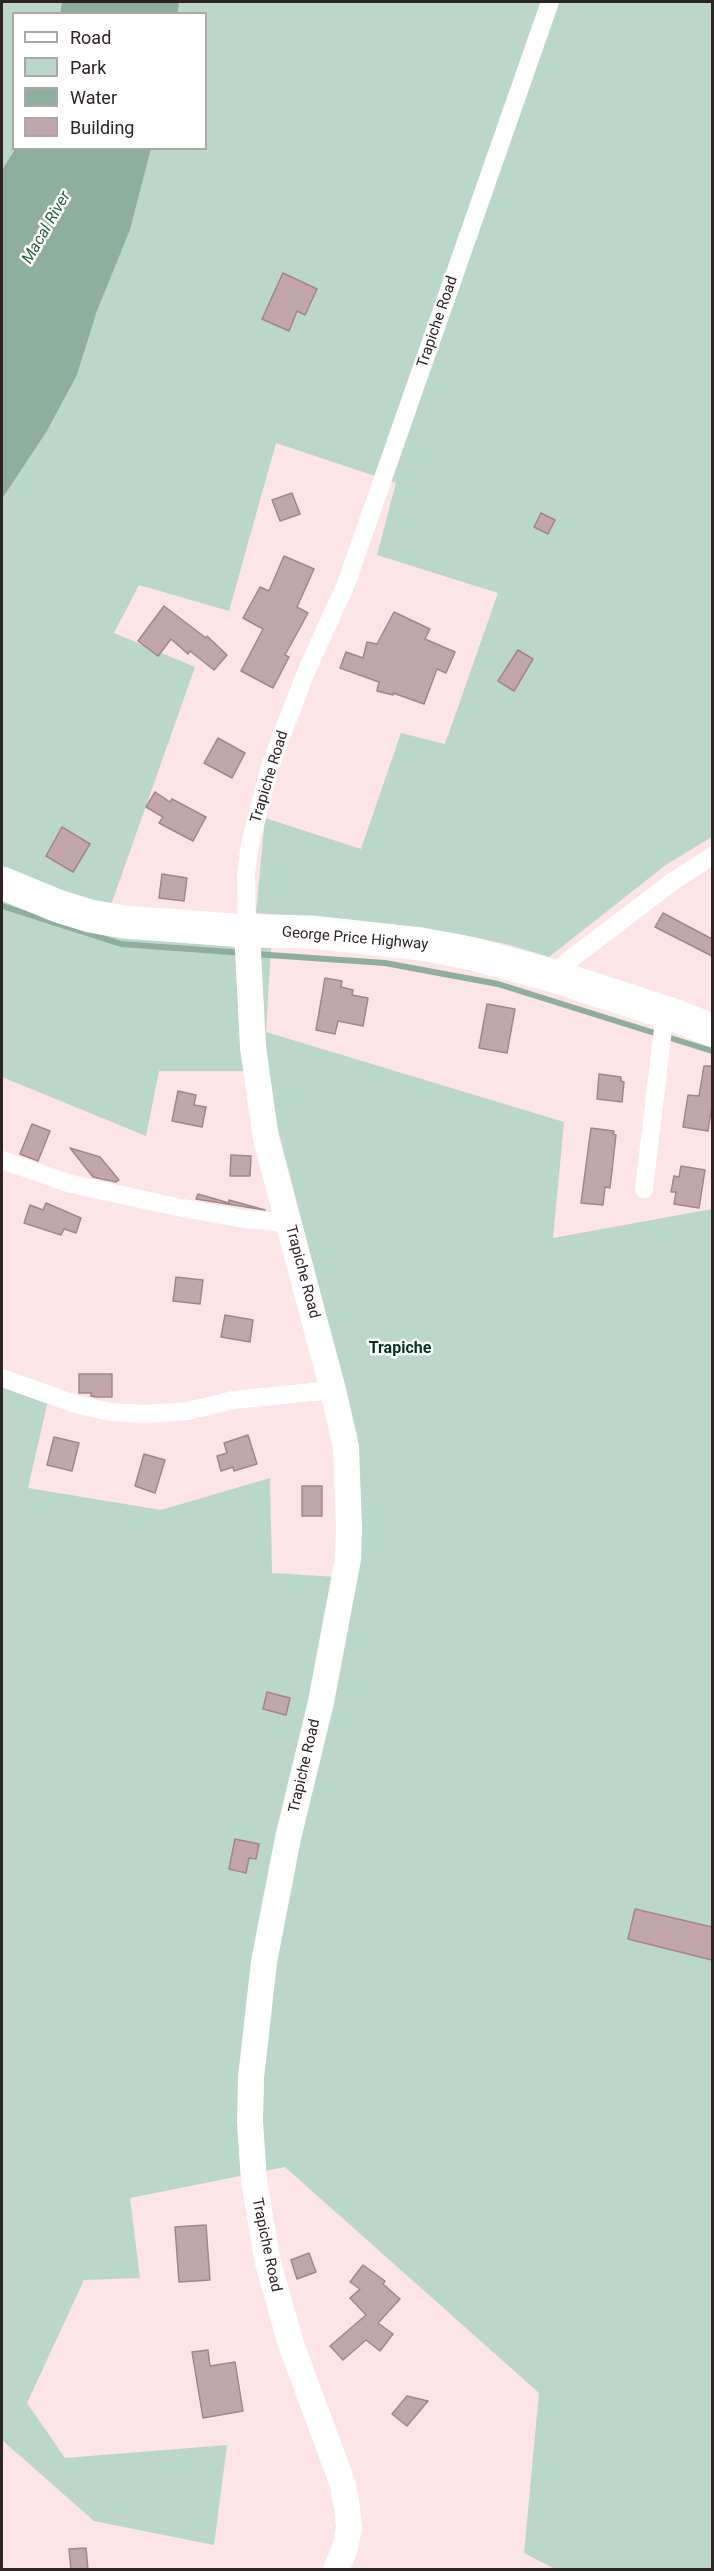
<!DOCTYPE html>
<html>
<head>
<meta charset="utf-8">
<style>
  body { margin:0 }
  #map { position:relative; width:714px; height:2571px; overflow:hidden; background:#fce4e7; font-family:Roboto,sans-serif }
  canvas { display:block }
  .frame { position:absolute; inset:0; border:3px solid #2e2325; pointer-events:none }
  .legend { position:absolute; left:12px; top:12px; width:195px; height:138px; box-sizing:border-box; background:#fff; border:2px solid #aba7a8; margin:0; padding:8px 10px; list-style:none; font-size:18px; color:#2e2325 }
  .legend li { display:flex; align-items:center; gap:12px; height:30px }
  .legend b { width:30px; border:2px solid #aba7a8 }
</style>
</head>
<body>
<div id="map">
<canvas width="714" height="2571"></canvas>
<div class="frame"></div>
<ul class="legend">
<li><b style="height:8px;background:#fff"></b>Road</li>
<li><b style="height:16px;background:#bad7c9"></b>Park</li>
<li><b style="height:16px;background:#8eae9e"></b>Water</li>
<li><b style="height:16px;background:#c3a6ab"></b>Building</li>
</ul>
</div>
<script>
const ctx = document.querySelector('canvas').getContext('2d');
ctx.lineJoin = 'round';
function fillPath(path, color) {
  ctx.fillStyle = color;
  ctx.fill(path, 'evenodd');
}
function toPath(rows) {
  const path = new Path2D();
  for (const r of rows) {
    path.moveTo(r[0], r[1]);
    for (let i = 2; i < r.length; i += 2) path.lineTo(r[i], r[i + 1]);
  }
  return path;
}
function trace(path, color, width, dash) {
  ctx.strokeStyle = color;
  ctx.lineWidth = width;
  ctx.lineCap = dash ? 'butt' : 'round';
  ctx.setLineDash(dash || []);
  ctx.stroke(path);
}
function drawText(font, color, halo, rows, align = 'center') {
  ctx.font = font + ' Roboto,sans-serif';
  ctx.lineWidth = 5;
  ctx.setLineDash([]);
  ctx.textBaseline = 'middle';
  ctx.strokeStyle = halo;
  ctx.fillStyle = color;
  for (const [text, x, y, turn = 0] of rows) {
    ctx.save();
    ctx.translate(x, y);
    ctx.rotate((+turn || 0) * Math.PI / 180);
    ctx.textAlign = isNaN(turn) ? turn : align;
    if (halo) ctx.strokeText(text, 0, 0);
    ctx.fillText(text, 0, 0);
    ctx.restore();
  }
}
fillPath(toPath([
  [2,2,62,2,60,13,14,14,14,148,15,149,2,170],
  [179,2,712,2,712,837,667,864,549,957,510,945,455,933,322,917,256,913,265,818,361,849,401,733,445,744,498,593,377,555,396,483,276,443,229,611,139,585,114,633,195,667,111,905,57,891,2,868,2,499,47,431,77,375,97,311,130,230,151,149,206,148,206,14,178,13],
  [2,900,40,917,112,936,232,947,271,947,266,1032,564,1122,553,1238,712,1209,712,2569,555,2569,524,2553,539,2393,285,2167,130,2198,140,2278,84,2280,27,2403,65,2458,227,2445,214,2545,94,2521,2,2440,2,1371,51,1387,28,1488,161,1510,270,1478,272,1573,353,1578,357,1436,263,1071,159,1071,146,1136,2,1077]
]), '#bad7c9');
fillPath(toPath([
  [62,2,179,2,178,13,60,13],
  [15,149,151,149,130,230,97,311,77,375,47,431,2,499,2,170]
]), '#8eae9e');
trace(toPath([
  [2,906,121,944,244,953],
  [254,954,385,963,498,984,712,1051]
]), '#8eae9e', 6);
const building = toPath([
  [283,273,317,289,305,315,297,311,289,331,262,319,283,273],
  [292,493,300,514,280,521,272,500,292,493],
  [541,513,555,520,548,534,534,527,541,513],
  [284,556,314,569,297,607,308,613,285,655,289,657,273,688,241,671,263,629,243,618,260,587,269,591,284,556],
  [164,606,206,638,207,636,227,655,214,670,190,651,188,654,171,639,158,656,138,641,164,606],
  [394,612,430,629,425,639,455,652,446,673,437,669,424,704,393,693,393,695,377,691,379,682,340,668,346,652,363,658,367,642,377,644,394,612],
  [518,650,533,659,514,691,498,681,518,650],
  [218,738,245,753,232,778,204,763,218,738],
  [155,792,170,802,172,799,206,817,193,841,159,823,163,817,146,807,155,792],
  [62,827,90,844,73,872,46,856,62,827],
  [162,874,187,878,184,901,159,898,162,874],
  [663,913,712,939,712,956,655,927,663,913],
  [325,978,342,981,341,987,353,990,352,995,368,998,363,1026,338,1021,335,1034,316,1030,325,978],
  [487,1004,515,1009,507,1053,479,1048,487,1004],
  [704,1066,712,1066,712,1105,708,1131,683,1127,688,1095,699,1096,704,1066],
  [599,1074,621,1077,621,1081,624,1082,622,1102,597,1099,599,1074],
  [178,1091,196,1095,194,1105,206,1107,202,1127,172,1121,178,1091],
  [32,1124,50,1131,38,1161,20,1154,32,1124],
  [591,1128,614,1131,613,1134,616,1135,610,1188,605,1187,603,1205,581,1203,591,1128],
  [70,1148,100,1157,119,1180,116,1182,93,1177,70,1148],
  [231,1155,251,1156,250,1176,230,1176,231,1155],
  [681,1166,705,1170,699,1208,674,1204,676,1192,671,1192,674,1176,679,1177,681,1166],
  [198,1194,229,1203,229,1200,265,1210,196,1199,198,1194],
  [46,1203,81,1218,76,1233,64,1229,61,1235,24,1223,30,1205,43,1210,46,1203],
  [176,1277,203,1280,200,1304,173,1301,176,1277],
  [225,1315,253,1320,250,1342,221,1337,225,1315],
  [79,1374,112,1374,112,1397,96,1397,91,1396,91,1393,79,1393,79,1374],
  [248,1435,257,1464,234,1471,233,1467,221,1471,217,1456,227,1453,224,1443,248,1435],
  [54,1437,79,1443,72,1471,47,1465,54,1437],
  [144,1454,165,1460,155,1493,135,1486,144,1454],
  [302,1486,322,1486,322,1516,302,1516,302,1486],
  [267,1692,290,1698,286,1715,263,1709,267,1692],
  [235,1839,259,1844,256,1859,249,1858,246,1873,229,1869,235,1839],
  [635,1909,712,1927,712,1960,628,1939,635,1909],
  [206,2225,210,2280,179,2282,175,2227,206,2225],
  [309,2253,316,2272,297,2279,291,2260,309,2253],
  [363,2265,385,2281,383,2284,400,2299,378,2323,393,2334,380,2351,366,2340,343,2360,330,2346,366,2315,350,2298,360,2289,350,2282,363,2265],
  [208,2350,210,2366,235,2362,243,2411,203,2418,192,2352,208,2350],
  [407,2396,428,2401,407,2426,392,2414,407,2396],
  [86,2548,88,2570,71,2570,69,2549,86,2548]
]);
fillPath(building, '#c3a6ab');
trace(building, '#a2868a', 1.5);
trace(toPath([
  [247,931,246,874,250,844,270,766,306,672,346,584,550,2],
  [550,975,672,882,712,856],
  [2,1160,71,1184,177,1207,244,1219,289,1223],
  [644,1189,665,1012],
  [2,1378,75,1404,110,1412,145,1414,188,1411,233,1400,333,1390]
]), '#fff', 18);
trace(toPath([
  [247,931,253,1047,266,1139,333,1390,346,1447,349,1528,348,1559,321,1702,288,1838,264,1962,251,2078,250,2122,254,2181,268,2263,291,2344,343,2485,347,2508,349,2528,345,2548,336,2570]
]), '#fff', 26);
trace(toPath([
  [2,883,58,906,90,916,124,922,247,931,311,932,421,944,473,954,550,975,671,1014,712,1030]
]), '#fff', 33);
drawText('15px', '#2e2325', '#fff', [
  ["Trapiche Road",438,322,-71],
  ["Trapiche Road",270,777,-73],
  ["George Price Highway",355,939,5],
  ["Trapiche Road",302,1272,75],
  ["Trapiche Road",305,1766,-77],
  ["Trapiche Road",266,2245,78]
]);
drawText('italic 16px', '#28614a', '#fff', [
  ["Macal River",47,228,-60]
]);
drawText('bold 16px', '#032', '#fff', [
  ["Trapiche",400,1349]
]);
</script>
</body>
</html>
